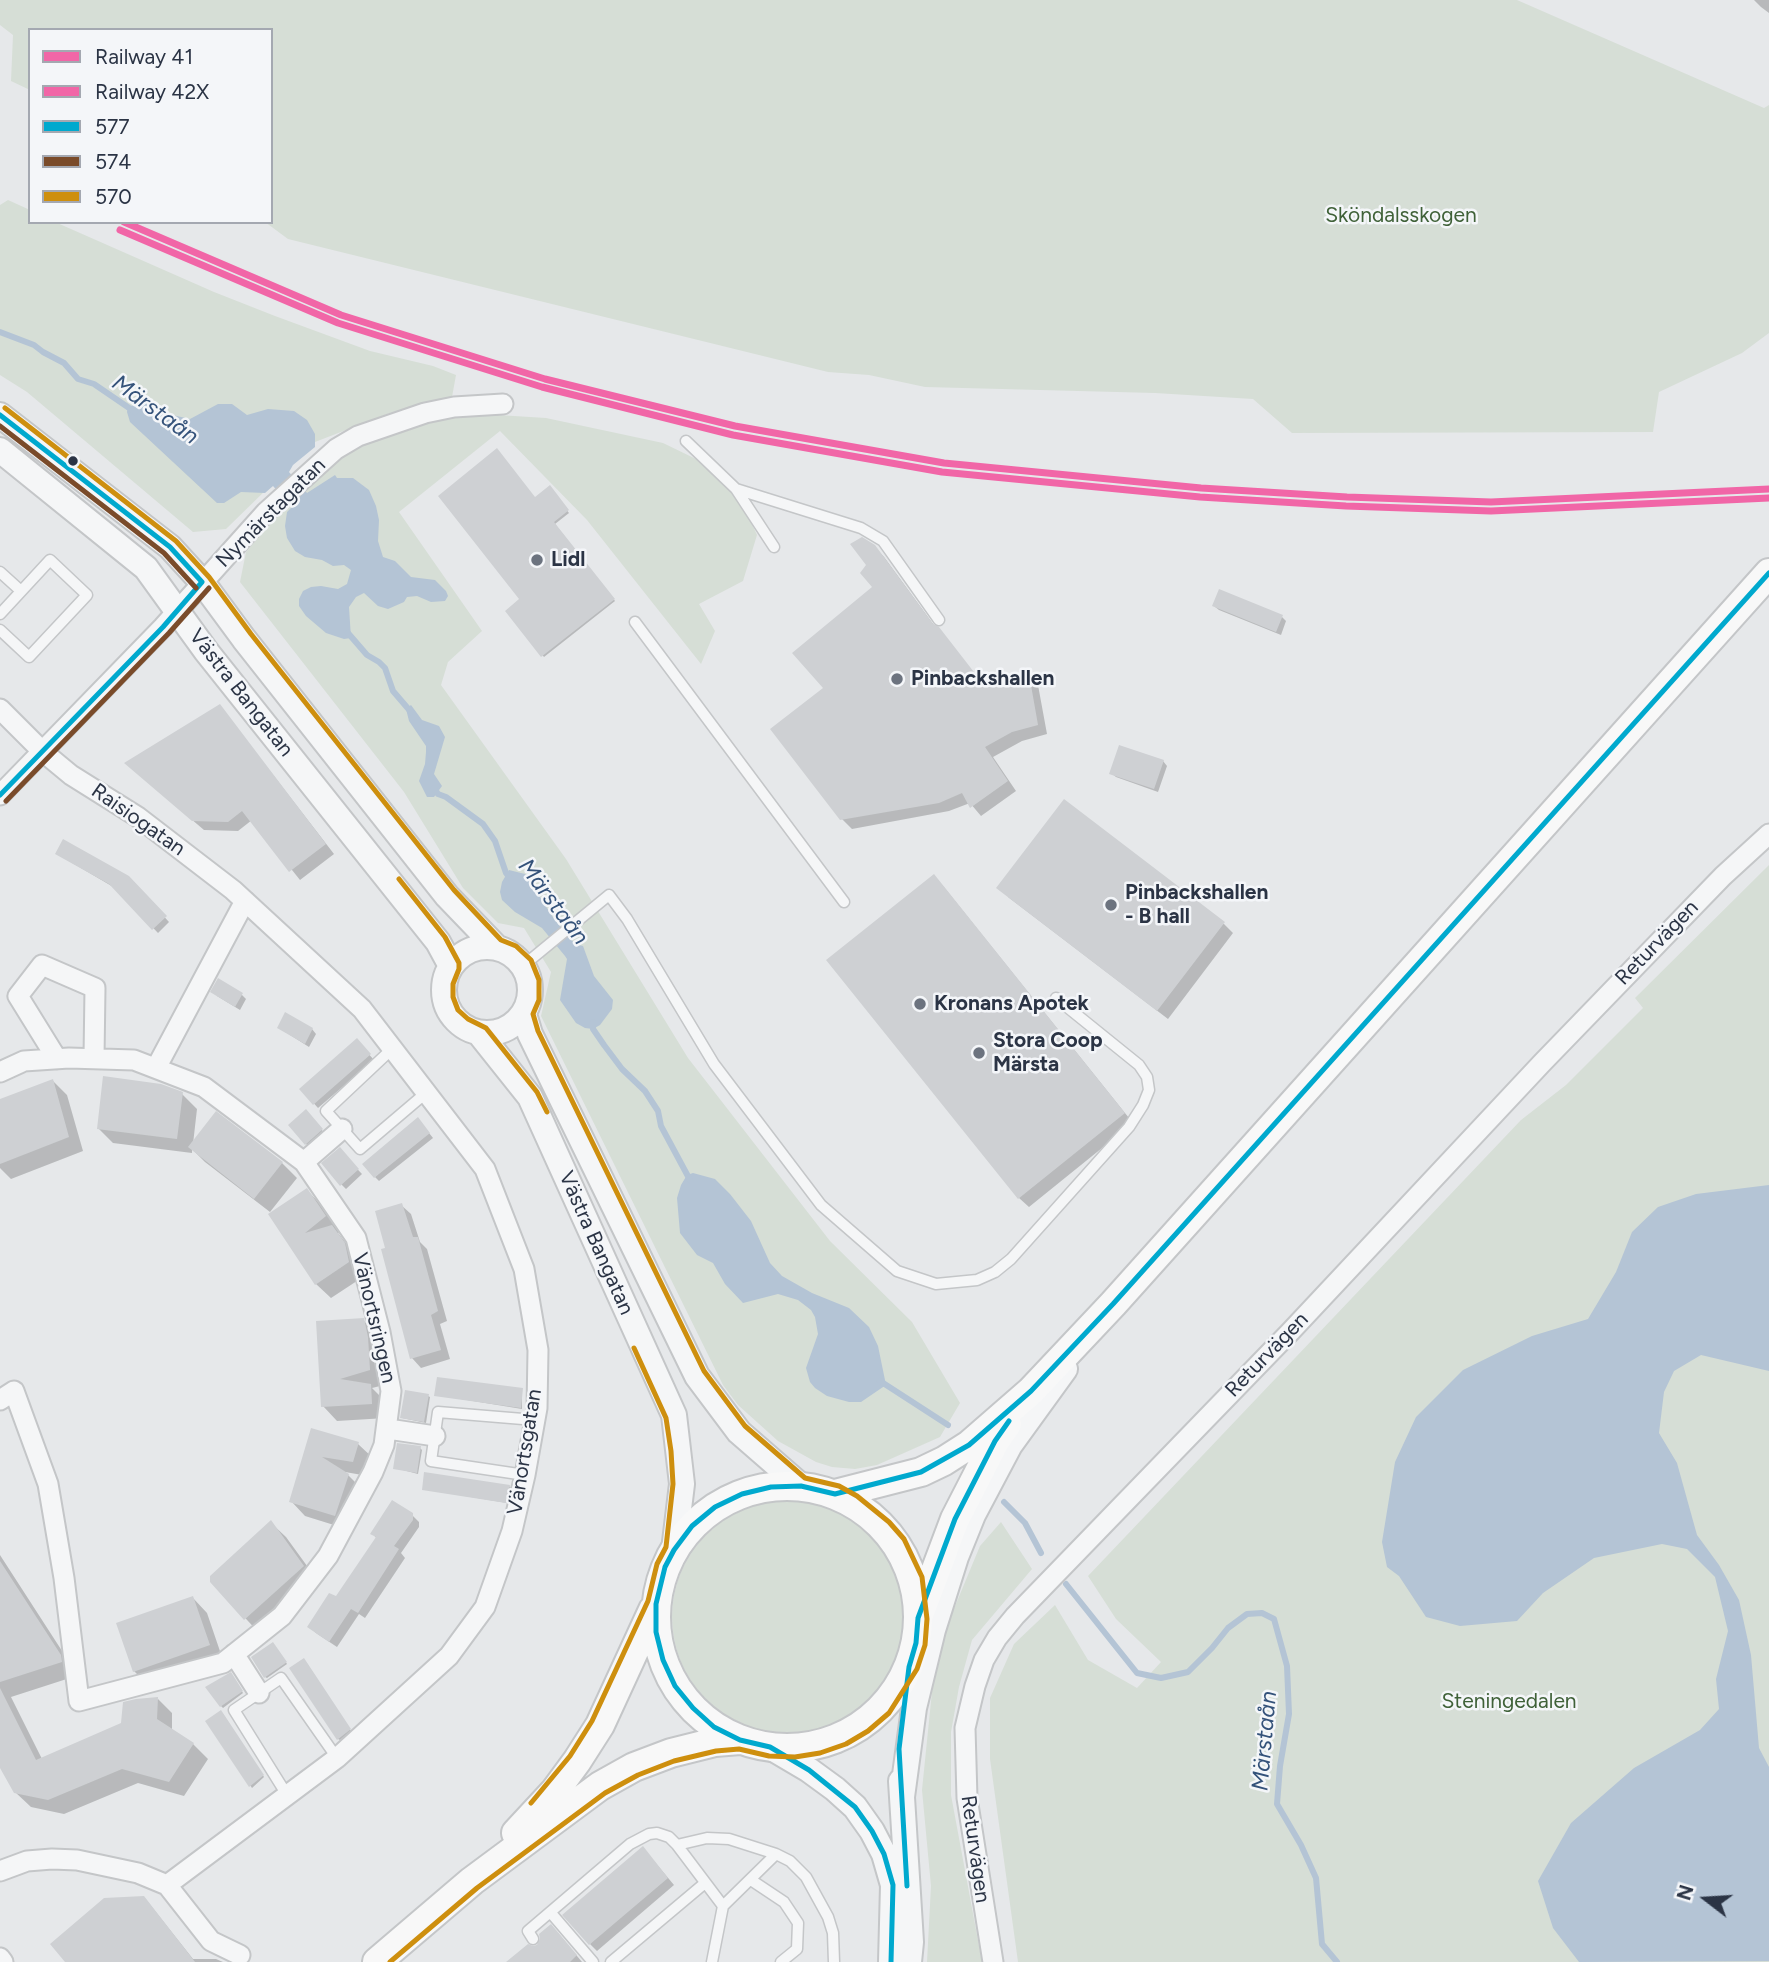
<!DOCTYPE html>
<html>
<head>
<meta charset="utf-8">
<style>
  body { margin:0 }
  #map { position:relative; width:1769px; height:1962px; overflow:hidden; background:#e6e8ea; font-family:Figtree,sans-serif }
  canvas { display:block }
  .legend { position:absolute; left:28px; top:28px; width:245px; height:196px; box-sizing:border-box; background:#f4f6f9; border:2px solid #a4a8b1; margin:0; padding:9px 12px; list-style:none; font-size:21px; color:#2b3445 }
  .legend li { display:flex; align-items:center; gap:14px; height:35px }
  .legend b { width:35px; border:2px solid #a4a8b1 }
  .north { position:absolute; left:1671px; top:1864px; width:70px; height:70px; -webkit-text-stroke:5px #f4f6f9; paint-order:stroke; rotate:287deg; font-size:19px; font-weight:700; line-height:28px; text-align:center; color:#2b3445 }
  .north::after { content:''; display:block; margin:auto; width:24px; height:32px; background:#2b3445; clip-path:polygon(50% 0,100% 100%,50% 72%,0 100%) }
</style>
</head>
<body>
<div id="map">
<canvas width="1769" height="1962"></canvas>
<ul class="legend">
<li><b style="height:9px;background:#f166a7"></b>Railway 41</li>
<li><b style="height:9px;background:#f166a7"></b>Railway 42X</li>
<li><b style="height:9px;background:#00a9ce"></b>577</li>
<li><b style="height:9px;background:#7a4b2a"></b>574</li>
<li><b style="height:9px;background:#ce8f0e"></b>570</li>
</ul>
<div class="north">N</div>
</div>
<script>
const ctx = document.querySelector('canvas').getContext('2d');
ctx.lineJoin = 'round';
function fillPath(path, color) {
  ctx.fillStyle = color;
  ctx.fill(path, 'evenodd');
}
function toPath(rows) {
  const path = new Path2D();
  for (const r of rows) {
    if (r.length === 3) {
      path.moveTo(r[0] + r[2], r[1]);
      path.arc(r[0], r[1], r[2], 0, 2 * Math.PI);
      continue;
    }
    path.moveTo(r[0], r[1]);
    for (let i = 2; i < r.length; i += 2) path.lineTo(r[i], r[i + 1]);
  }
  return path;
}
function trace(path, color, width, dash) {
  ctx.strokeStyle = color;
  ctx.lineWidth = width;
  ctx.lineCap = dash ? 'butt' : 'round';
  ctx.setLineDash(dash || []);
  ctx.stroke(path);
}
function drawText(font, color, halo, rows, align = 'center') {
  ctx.font = font + ' Figtree,sans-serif';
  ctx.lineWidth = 5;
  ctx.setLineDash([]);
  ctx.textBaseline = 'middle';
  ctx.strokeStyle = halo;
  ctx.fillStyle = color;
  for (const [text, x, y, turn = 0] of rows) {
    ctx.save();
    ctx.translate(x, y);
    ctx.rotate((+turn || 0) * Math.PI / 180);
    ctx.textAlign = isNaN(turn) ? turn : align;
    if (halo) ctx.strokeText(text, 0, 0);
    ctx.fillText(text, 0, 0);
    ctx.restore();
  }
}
fillPath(toPath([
  [0,0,1517,0,1764,108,1769,105,1769,333,1742,353,1659,392,1653,432,1292,433,1253,399,1155,393,925,387,869,375,828,372,288,239,265,222,271,222,271,30,30,30,30,90,11,81,13,35,0,25],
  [8,200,30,210,30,222,55,222,214,292,275,316,370,351,433,366,456,375,452,397,390,413,315,442,226,529,193,532,27,392,0,375,0,205],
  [498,415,546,418,663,443,696,459,742,502,757,535,743,581,699,604,715,631,701,664,587,520,500,431,399,512,482,631,448,662,441,685,566,859,688,1058,830,1241,912,1322,960,1403,940,1437,877,1465,855,1469,832,1467,816,1462,778,1441,738,1405,723,1385,541,1016,551,972,524,928,498,923,463,888,404,792,240,582,246,552,281,510,354,448,433,419],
  [1769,865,1769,1962,1018,1962,990,1759,990,1698,1014,1644,1055,1605,1088,1660,1137,1688,1161,1662,1116,1619,1088,1576,1521,1120,1566,1085,1643,1008,1635,998],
  [788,1617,116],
  [1001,1522,1032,1569,972,1640,959,1687,951,1732,951,1795,982,1962,927,1962,931,1886,922,1790,936,1652,980,1546]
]), '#d6ded6');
fillPath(toPath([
  [143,402,168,414,190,419,218,404,232,404,247,415,268,409,294,411,307,420,315,434,315,447,293,465,289,472,307,493,335,475,337,478,353,478,369,490,376,506,379,520,378,541,383,557,395,561,411,577,435,580,446,591,448,596,445,601,431,602,417,596,407,597,404,602,388,609,378,606,364,593,356,597,349,607,351,638,344,639,326,633,306,616,299,606,299,599,303,591,311,587,321,586,338,589,347,584,351,570,344,565,333,566,322,560,305,557,295,551,287,538,285,526,287,512,292,507,273,486,265,493,241,492,224,503,217,503,130,422,127,412,128,407],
  [411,705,422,720,439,726,445,737,434,774,442,786,434,797,427,797,419,781,425,764,426,752,426,746,409,721,406,709],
  [509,870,525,874,554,919,575,944,583,946,594,976,613,1000,612,1009,600,1025,593,1029,585,1028,576,1023,560,1000,567,959,565,956,542,928,515,912,502,900,500,892,502,882],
  [693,1173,715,1179,730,1194,751,1221,770,1263,782,1276,812,1293,849,1308,869,1327,878,1346,886,1385,861,1402,849,1402,827,1396,815,1388,810,1382,806,1368,818,1334,815,1317,811,1310,798,1300,778,1294,743,1303,725,1284,713,1263,697,1255,680,1233,677,1198,681,1185,687,1175],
  [1769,1185,1769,1371,1701,1355,1674,1371,1664,1392,1659,1433,1677,1463,1697,1535,1719,1565,1739,1600,1751,1655,1759,1748,1769,1767,1769,1961,1579,1962,1553,1928,1538,1881,1571,1823,1634,1768,1700,1730,1719,1709,1716,1679,1728,1631,1715,1577,1687,1549,1662,1544,1594,1558,1543,1593,1517,1621,1460,1626,1426,1617,1399,1576,1387,1567,1382,1542,1395,1462,1416,1417,1463,1370,1532,1336,1588,1319,1616,1272,1632,1232,1658,1207,1696,1194]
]), '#b4c4d5');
fillPath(toPath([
  [1754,0,1769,0,1769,13,1761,7],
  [549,488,569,513,555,524,615,601,544,657,507,611,522,599,535,499],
  [874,546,884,557,936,628,985,686,1028,676,1038,685,1047,734,1022,741,993,757,1016,791,981,816,970,803,949,811,852,829,842,819,825,688,875,588],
  [1214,606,1282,617,1286,621,1281,635,1219,610],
  [220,706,334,854,300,880,252,820,238,831,204,830,136,772],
  [1163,761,1167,766,1158,792,1116,777,1111,773],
  [57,854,128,877,169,922,158,933,115,888],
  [943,886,1133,1123,1029,1207,1019,1198],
  [1008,897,1224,924,1233,933,1168,1019],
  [242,995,246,999,240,1010,217,996],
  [279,1028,312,1029,316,1034,309,1047],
  [357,1041,374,1060,318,1108,301,1089],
  [53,1081,67,1095,83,1151,11,1179,0,1168,0,1101],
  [182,1094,197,1109,193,1144,216,1114,282,1163,297,1178,270,1212,205,1162,192,1149,192,1153,113,1143,98,1128],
  [310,1116,326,1135,311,1148,306,1144],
  [422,1124,433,1138,379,1181,375,1177],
  [339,1150,362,1174,346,1189,341,1184],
  [307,1190,321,1205,340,1232,338,1233,359,1260,363,1277,331,1298,316,1284,270,1215],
  [401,1205,411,1214,420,1242,427,1249,447,1321,440,1324,450,1359,421,1368,412,1358,388,1249],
  [363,1320,378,1335,384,1385,372,1388,385,1401,386,1418,337,1421,323,1406],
  [522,1390,522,1409,436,1395],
  [428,1396,430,1397,426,1423,402,1418],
  [313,1430,358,1444,373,1458,368,1476,345,1472,363,1490,350,1530,305,1516,291,1501],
  [420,1448,422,1450,418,1474,395,1468],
  [509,1486,511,1488,507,1503,423,1489],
  [412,1515,419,1522,419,1527,401,1553,405,1558,365,1618,359,1614,337,1647,316,1633,309,1626,337,1599,377,1539,373,1534],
  [271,1523,286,1537,318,1581,260,1634,212,1582],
  [0,1555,75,1671,76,1676,11,1697,42,1759,123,1725,158,1699,172,1713,172,1730,193,1744,208,1759,184,1796,138,1783,64,1814,31,1807,15,1792,0,1764],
  [193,1598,207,1613,223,1660,149,1686,134,1671],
  [275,1646,287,1664,267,1678,265,1677],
  [306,1662,351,1731,340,1740,338,1739],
  [232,1676,243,1693,223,1708,221,1706],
  [223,1714,264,1777,252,1788,207,1722],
  [649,1855,674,1885,597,1951,590,1944],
  [144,1897,193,1959,216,1959,223,1962,67,1962],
  [558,1933,582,1962,522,1962,532,1948]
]), '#0003');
trace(toPath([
  [0,332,34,345,43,352,64,363,78,379,94,384,135,412],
  [348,633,367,655,379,662,385,668,393,691,411,712],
  [434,788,438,794,446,797,483,824,495,841,506,873,509,877],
  [593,1022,593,1029,604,1045,622,1069,645,1091,658,1111,661,1126,690,1180],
  [880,1381,948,1425],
  [1004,1502,1025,1523,1041,1553],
  [1066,1584,1137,1673,1161,1678,1188,1672,1212,1648,1228,1628,1247,1614,1262,1613,1274,1619,1287,1666,1289,1714,1280,1766,1277,1804,1301,1845,1316,1878,1322,1944,1337,1962]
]), '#b4c4d5', 6);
fillPath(toPath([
  [497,448,535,497,550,485,569,510,554,522,615,599,541,657,505,611,519,599,438,496],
  [862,537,875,545,933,624,939,627,984,685,1029,674,1038,725,1012,732,985,747,1008,781,970,808,962,793,939,803,840,820,770,729,823,688,792,653,872,587,860,573,866,565,850,544],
  [1219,589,1283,615,1276,632,1212,606],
  [220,704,326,844,289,872,242,811,228,822,192,821,124,763],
  [1119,745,1164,760,1154,789,1109,774],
  [1064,799,1225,922,1157,1011,996,888],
  [63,839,129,876,167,916,152,930,109,884,55,854],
  [934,874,1125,1113,1018,1199,826,960],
  [218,978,243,993,235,1007,210,992],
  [285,1012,313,1028,305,1044,277,1028],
  [357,1038,371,1054,313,1105,299,1089],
  [103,1076,161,1084,183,1092,177,1139,97,1129],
  [53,1079,69,1137,0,1164,0,1099],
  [306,1109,323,1129,305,1145,288,1125],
  [216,1111,283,1162,254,1199,188,1147],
  [418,1117,430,1133,374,1178,362,1164],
  [340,1147,359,1169,340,1186,321,1163],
  [307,1188,326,1216,305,1233,332,1225,345,1243,349,1262,315,1285,268,1214],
  [402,1203,413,1237,418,1237,438,1311,431,1315,441,1350,410,1359,381,1249,385,1248,375,1211],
  [364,1318,368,1337,370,1370,340,1379,371,1384,372,1404,321,1407,316,1321],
  [437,1377,523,1388,521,1408,434,1396],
  [405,1390,429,1394,424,1422,400,1418],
  [311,1428,359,1442,353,1462,322,1457,349,1474,335,1516,289,1502],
  [397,1443,421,1446,417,1473,393,1469],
  [424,1472,510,1485,506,1503,422,1490],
  [392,1500,413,1513,413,1520,394,1546,399,1549,358,1613,351,1609,329,1642,307,1627,329,1593,336,1596,376,1537,370,1534],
  [271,1520,304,1566,244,1620,210,1582,210,1576],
  [0,1561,61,1655,62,1662,0,1682],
  [193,1596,210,1645,133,1672,116,1623],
  [273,1642,287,1662,264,1678,251,1657],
  [304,1658,351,1729,337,1740,289,1668],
  [231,1672,243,1691,220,1707,205,1687],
  [0,1688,36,1760,121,1723,123,1702,136,1699,158,1697,157,1719,194,1743,169,1782,122,1769,48,1800,14,1793,0,1768],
  [221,1710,264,1775,249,1787,205,1721],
  [643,1846,668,1878,589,1945,562,1915],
  [144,1896,195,1962,65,1962,50,1944,104,1898],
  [551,1924,577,1955,570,1962,506,1962,528,1944,533,1946,537,1945,540,1939,539,1934]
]), '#ced0d3');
const service = toPath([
  [686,441,736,489,774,547],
  [736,489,861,528,883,541,939,620],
  [0,572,21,591],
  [0,614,50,560,87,595,29,657,0,630],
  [635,622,844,902],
  [524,965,609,895,627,919,714,1064,821,1205,897,1271,936,1284,977,1280,995,1272,1011,1259,1129,1127,1143,1105,1149,1090,1147,1077,1139,1065,1056,998],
  [393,1048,326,1111,360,1149,427,1092],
  [525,1475,431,1461,438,1412,535,1420],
  [287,1795,234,1710,281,1678,337,1758],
  [677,1845,707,1838,729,1839,776,1854,790,1861,806,1877,828,1917,833,1933,834,1962],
  [751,1880,784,1902,798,1923,797,1949,781,1962],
  [723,1906,776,1854],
  [551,1913,593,1962],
  [533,1939,528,1931,630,1844,649,1834,657,1833,669,1837,677,1845,723,1906,712,1962],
  [611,1962,705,1883]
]);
const minor = toPath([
  [0,709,42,751,71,775,138,817,233,890,362,1009,485,1169,524,1269,538,1350,537,1408,525,1475,512,1531,485,1607,449,1656,337,1758,167,1885],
  [0,795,163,627,266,512,336,449,358,436,425,413,454,407,503,404],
  [57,1059,18,996,42,965,95,988,94,1058],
  [156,1068,245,901],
  [0,1072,24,1061,69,1058,134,1060,204,1087,304,1162,356,1238,380,1332,391,1391,384,1445,373,1472,328,1556,282,1616,223,1663,79,1701,64,1578,48,1484,14,1391,0,1400],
  [304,1162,342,1129],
  [388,1429,435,1436],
  [234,1654,259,1693],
  [0,1871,27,1861,52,1859,77,1860,138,1873,167,1885,211,1941,240,1955],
  [0,1958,3,1962],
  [993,1962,967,1798,965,1728,975,1686,984,1660,997,1638,1015,1616,1291,1331,1542,1063,1723,876,1769,834]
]);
const tertiary = toPath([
  [0,415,170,547,202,582,244,639,447,896,496,947],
  [0,450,146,568,206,651,438,942,451,966],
  [487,990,43],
  [524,1014,530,1034,697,1376,739,1432,801,1486],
  [479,1033,530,1097,674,1415,682,1484,674,1550],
  [770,1747,809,1770,835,1789,855,1807,872,1831,884,1854,893,1885,891,1962],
  [901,1781,911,1942,909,1962],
  [902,1797,914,1708,933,1630,956,1557,973,1515,1010,1445,1065,1369]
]);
const secondary = toPath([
  [787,1617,131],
  [835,1494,921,1472,944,1461,969,1445,1031,1391,1113,1304,1769,573],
  [920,1612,955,1519,995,1441,1007,1424],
  [516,1833,555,1791,577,1761,600,1725,653,1610],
  [377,1962,472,1881,600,1786,634,1767,671,1753,715,1742,740,1740]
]);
trace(service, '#c4c6c8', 13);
trace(minor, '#c4c6c8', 23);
trace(tertiary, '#c4c6c8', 28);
trace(secondary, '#c4c6c8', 32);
trace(service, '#f5f6f7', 10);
trace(minor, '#f5f6f7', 19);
trace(tertiary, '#f5f6f7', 24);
trace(secondary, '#f8f8f8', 28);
trace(toPath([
  [0,415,170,547,202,582,163,627,0,795],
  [907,1886,899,1749,909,1667,916,1643,918,1618,955,1519,995,1441,1009,1421],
  [891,1962,893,1885,884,1854,872,1831,855,1807,809,1770,770,1747,740,1740,714,1727,693,1708,675,1686,663,1660,656,1632,656,1604,665,1567,674,1550,692,1526,715,1507,742,1494,771,1487,801,1486,835,1494,921,1472,969,1445,1031,1391,1113,1304,1769,573]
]), '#00a9ce', 5);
trace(toPath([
  [0,426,164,553,196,588],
  [6,801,169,633,209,588]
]), '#7a4b2a', 5);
trace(toPath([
  [5,408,176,541,209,577,251,634,454,890,501,940,516,946,531,960,539,980,539,1000,533,1014,538,1031,704,1371,745,1426,805,1478,839,1486,857,1496,889,1522,904,1539,922,1577,927,1619,925,1645,917,1669,889,1713,868,1731,846,1744,820,1753,795,1757,769,1756,739,1749,716,1751,674,1761,638,1775,605,1793,477,1888,390,1962],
  [399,879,445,937,459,963,459,969,453,984,453,997,458,1010,468,1019,486,1028,537,1092,547,1112],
  [531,1803,570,1756,592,1721,648,1601,657,1564,666,1547,673,1484,671,1451,666,1418,634,1348]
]), '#ce8f0e', 5);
trace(toPath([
  [124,222,341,315,545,379,735,426,944,463,1201,488,1347,497,1491,502,1769,489]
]), '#f166a7', 7);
trace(toPath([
  [120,230,338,323,542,387,733,435,942,472,1200,497,1346,506,1491,511,1769,498]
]), '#f166a7', 7);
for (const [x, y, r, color] of [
  [73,461,6,"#2b3445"],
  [537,560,7,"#6c737f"],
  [897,679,7,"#6c737f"],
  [1111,905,7,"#6c737f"],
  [920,1004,7,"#6c737f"],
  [979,1053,7,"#6c737f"]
]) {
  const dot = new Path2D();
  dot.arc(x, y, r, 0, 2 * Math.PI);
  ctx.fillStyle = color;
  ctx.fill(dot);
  trace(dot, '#f4f6f9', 2.5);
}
drawText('21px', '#3f6138', '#f4f6f9', [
  ["Sköndalsskogen",1401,216],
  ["Steningedalen",1509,1702]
]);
drawText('21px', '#2b3445', '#f4f6f9', [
  ["Nymärstagatan",271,513,-45],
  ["Västra Bangatan",241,693,52],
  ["Raisiogatan",138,820,35],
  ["Returvägen",1657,943,-46],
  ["Västra Bangatan",596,1243,66],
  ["Vänortsringen",374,1318,77],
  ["Returvägen",1267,1355,-46],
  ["Vänortsgatan",525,1452,-81],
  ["Returvägen",975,1849,82]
]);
drawText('bold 21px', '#2b3445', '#f4f6f9', [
  ["Lidl",551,560],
  ["Pinbackshallen",911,679],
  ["Pinbackshallen",1125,893],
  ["- B hall",1125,917],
  ["Kronans Apotek",934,1004],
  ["Stora Coop",993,1041],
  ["Märsta",993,1065]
], 'left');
drawText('italic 23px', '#34527a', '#f4f6f9', [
  ["Märstaån",155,410,36],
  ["Märstaån",553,902,53],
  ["Märstaån",1265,1741,-85]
]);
</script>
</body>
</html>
